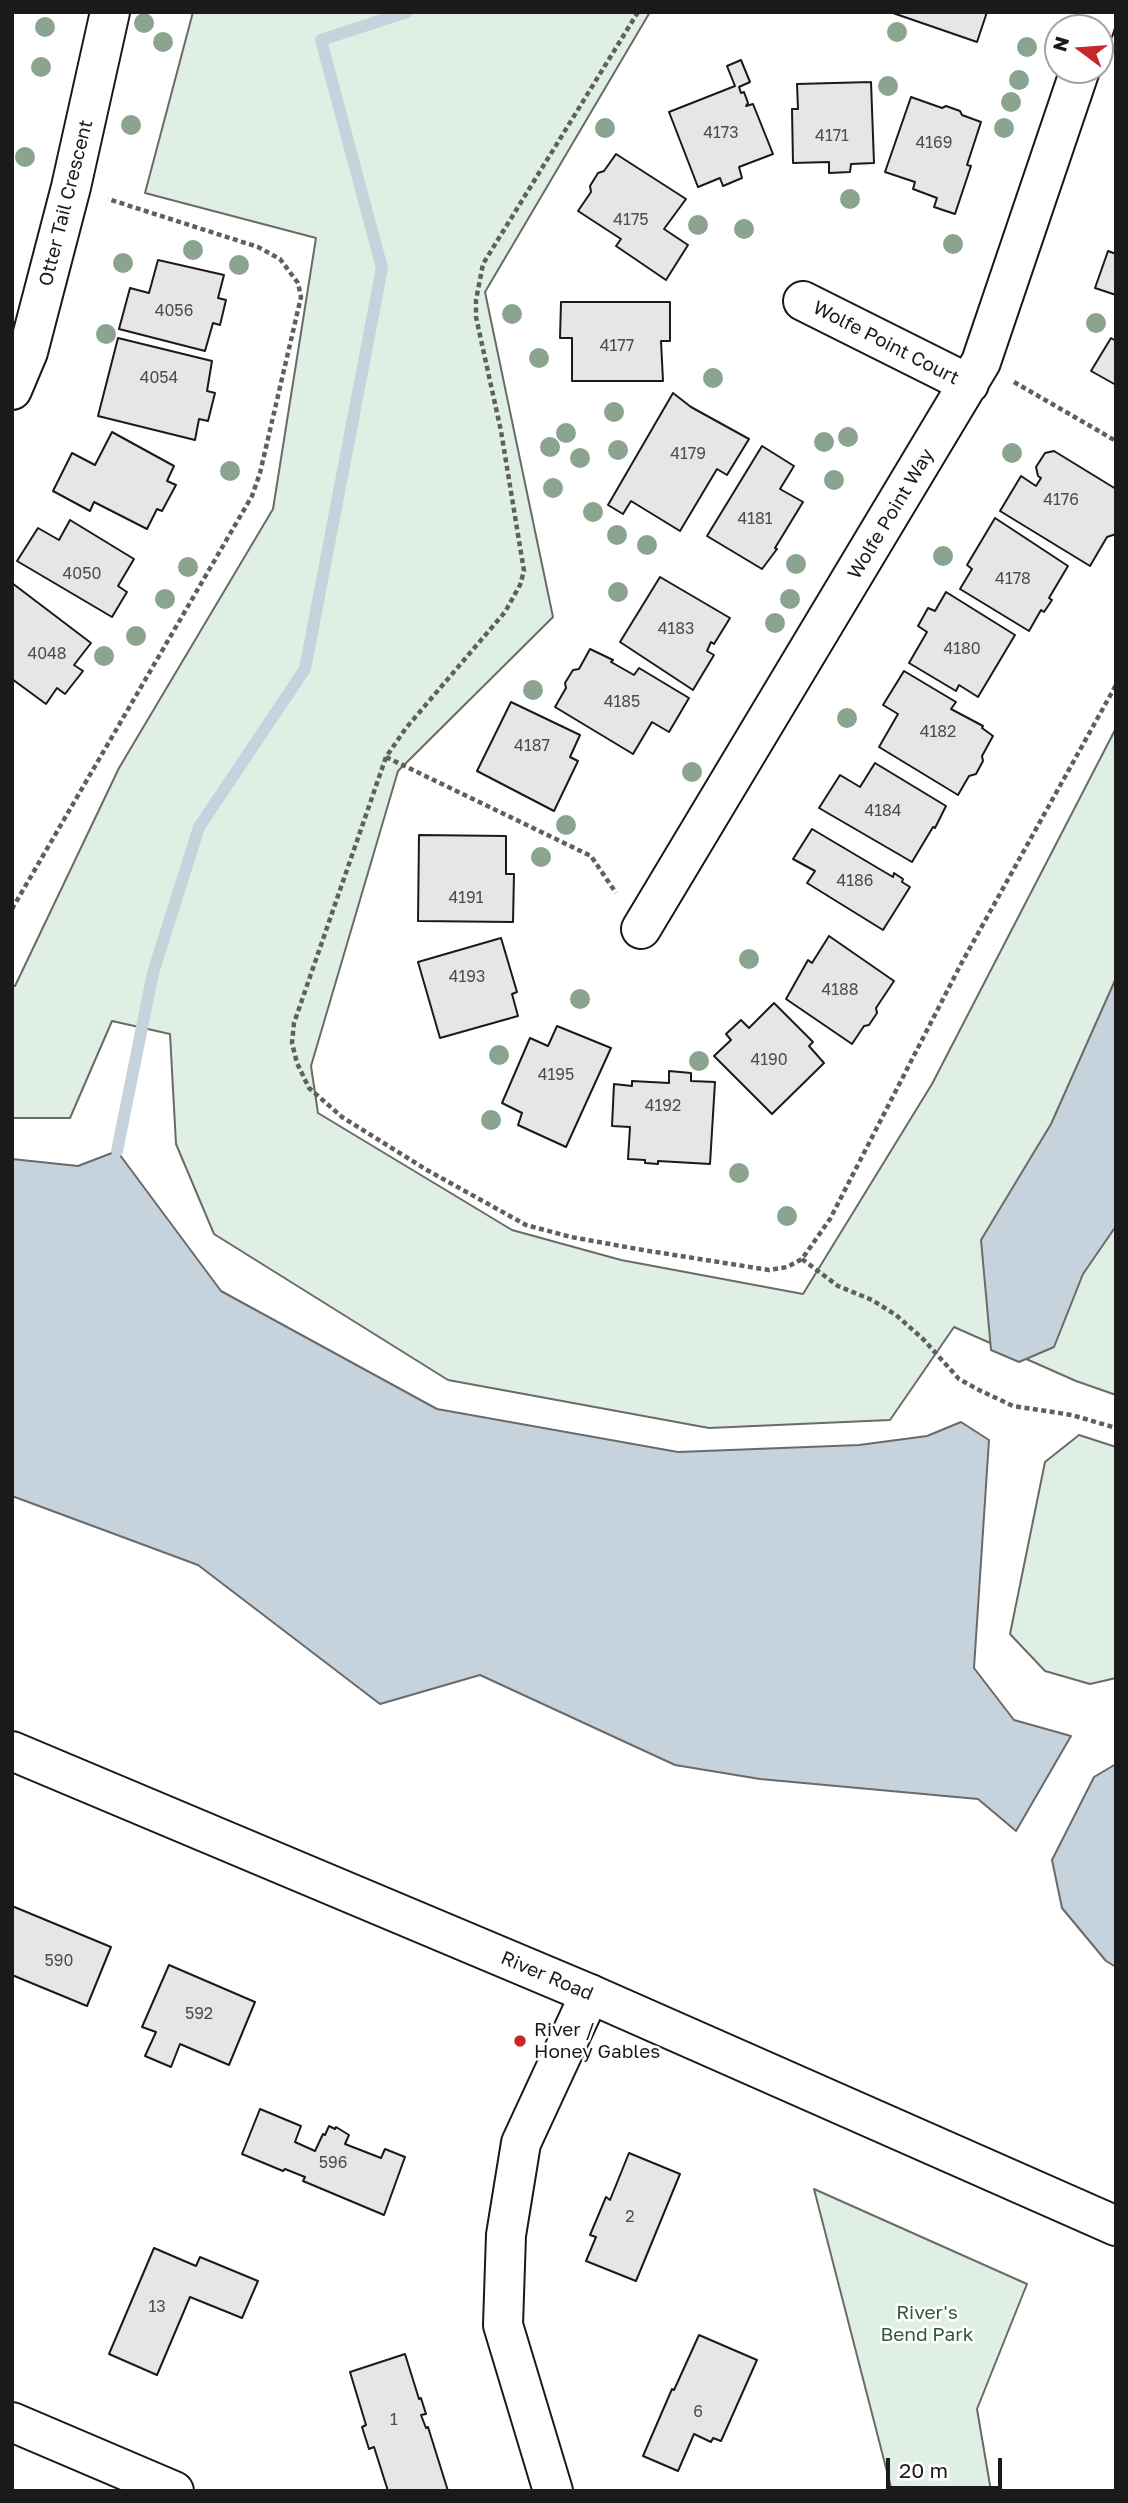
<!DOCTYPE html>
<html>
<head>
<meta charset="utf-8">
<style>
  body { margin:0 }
  #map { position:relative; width:1128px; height:2503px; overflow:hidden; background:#fff; font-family:"Golos Text",sans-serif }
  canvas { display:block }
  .frame { position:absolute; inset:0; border:14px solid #1a1a1a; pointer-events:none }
  .north { position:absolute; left:1044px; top:14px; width:70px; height:70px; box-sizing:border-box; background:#fff; border:2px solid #a3a3a3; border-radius:50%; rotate:286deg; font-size:19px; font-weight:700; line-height:28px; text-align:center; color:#1a1a1a }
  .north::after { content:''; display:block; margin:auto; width:24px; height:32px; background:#c62828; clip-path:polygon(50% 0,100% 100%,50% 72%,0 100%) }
  .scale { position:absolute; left:886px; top:2458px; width:116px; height:32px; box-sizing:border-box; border:4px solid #1a1a1a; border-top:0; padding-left:9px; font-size:21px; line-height:24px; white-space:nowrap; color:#1a1a1a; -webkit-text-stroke:5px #fff; paint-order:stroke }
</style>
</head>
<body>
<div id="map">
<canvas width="1128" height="2503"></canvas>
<div class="frame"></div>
<div class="north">N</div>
<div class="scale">20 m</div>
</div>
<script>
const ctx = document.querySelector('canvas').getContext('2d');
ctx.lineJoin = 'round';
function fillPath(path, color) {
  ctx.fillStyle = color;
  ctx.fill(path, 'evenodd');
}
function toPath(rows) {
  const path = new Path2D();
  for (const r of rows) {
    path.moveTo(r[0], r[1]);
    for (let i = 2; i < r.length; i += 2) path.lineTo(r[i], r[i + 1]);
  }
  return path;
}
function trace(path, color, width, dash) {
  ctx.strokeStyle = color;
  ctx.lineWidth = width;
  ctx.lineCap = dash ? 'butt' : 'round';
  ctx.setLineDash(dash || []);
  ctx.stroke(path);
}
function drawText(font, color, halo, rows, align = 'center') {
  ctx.font = font + ' "Golos Text",sans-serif';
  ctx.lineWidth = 5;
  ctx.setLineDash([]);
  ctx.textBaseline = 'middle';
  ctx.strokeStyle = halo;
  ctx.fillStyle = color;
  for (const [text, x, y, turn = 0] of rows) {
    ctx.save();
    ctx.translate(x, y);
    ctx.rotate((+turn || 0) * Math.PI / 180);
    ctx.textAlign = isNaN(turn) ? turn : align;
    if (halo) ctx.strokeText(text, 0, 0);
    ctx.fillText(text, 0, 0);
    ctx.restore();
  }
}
const green = toPath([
  [193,12,650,12,485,292,553,617,398,771,311,1066,318,1113,512,1230,621,1260,803,1294,932,1084,1116,728,1116,1395,1076,1381,954,1327,890,1420,709,1428,448,1380,214,1234,176,1144,170,1034,112,1021,70,1118,12,1118,12,986,15,986,119,768,273,509,316,238,145,193,193,12],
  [1079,1435,1116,1447,1116,1678,1090,1684,1045,1671,1010,1634,1045,1462,1079,1435],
  [814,2189,1027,2284,977,2409,991,2491,892,2491,814,2189]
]);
fillPath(green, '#e0efe3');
trace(green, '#6a6a6a', 2);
const water = toPath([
  [1116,978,1116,1226,1083,1274,1054,1347,1019,1362,991,1350,981,1240,1051,1124,1116,978],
  [117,1151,221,1291,437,1409,678,1452,859,1445,927,1436,961,1422,989,1440,974,1668,1014,1720,1071,1736,1016,1831,978,1799,760,1779,675,1765,480,1675,380,1704,198,1565,12,1496,12,1159,78,1166,117,1151],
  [1116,1764,1116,1967,1106,1961,1062,1908,1052,1860,1094,1777,1116,1764]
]);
fillPath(water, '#c6d2dc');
trace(water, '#6a6a6a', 2);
trace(toPath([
  [117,1151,153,973,199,827,305,669,382,268,321,40,407,12]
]), '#c6d2dc', 12);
const building = toPath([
  [890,12,987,12,977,42,890,12],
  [741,60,750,82,739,87,741,93,744,92,748,103,746,106,753,104,773,154,739,167,742,178,723,186,720,178,698,187,669,112,735,86,727,66,741,60],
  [871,82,874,163,851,164,850,172,829,173,829,162,793,163,792,109,798,109,797,84,871,82],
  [911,97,942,108,946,106,960,111,962,115,981,122,967,165,971,166,955,214,934,207,937,198,913,189,915,182,885,172,911,97],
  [616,154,686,199,664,229,688,245,666,280,616,246,621,239,578,211,591,192,590,186,598,173,604,171,616,154],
  [1108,251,1116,254,1116,295,1095,288,1108,251],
  [158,260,224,275,218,298,226,300,220,325,213,323,205,351,119,329,130,288,149,293,158,260],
  [561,302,670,302,670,341,661,341,663,381,572,381,572,338,560,338,561,302],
  [118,338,212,361,207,391,215,393,208,421,199,419,195,440,98,416,118,338],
  [1111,338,1116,341,1116,385,1091,371,1111,338],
  [673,393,691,407,749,439,727,475,717,469,680,531,631,501,623,514,608,505,673,393],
  [112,432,174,466,167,481,176,485,162,511,157,509,147,529,94,502,90,511,53,491,72,453,95,465,112,432],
  [762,446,794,466,780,489,803,502,775,548,777,549,762,569,707,536,762,446],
  [1054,451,1116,489,1116,534,1107,537,1090,566,1000,511,1021,476,1036,486,1041,478,1038,476,1036,467,1045,453,1054,451],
  [995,518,1068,566,1049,598,1052,600,1044,612,1041,610,1029,631,960,589,972,569,967,565,995,518],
  [70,520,134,559,118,586,127,592,112,617,17,561,38,528,59,540,70,520],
  [660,577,730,618,714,644,711,642,707,651,714,655,693,690,620,642,660,577],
  [12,583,91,643,74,665,83,671,65,694,57,688,46,704,12,679,12,583],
  [946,592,1015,635,978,697,959,685,956,691,909,663,927,632,918,626,928,608,935,611,946,592],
  [590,649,613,660,611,662,634,675,639,668,689,698,669,732,652,722,633,754,555,707,566,688,565,683,573,670,579,669,590,649],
  [904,671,956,702,951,709,983,726,982,728,993,736,982,756,983,761,976,774,969,776,958,795,879,747,898,714,883,705,904,671],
  [511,702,580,735,570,757,578,761,554,811,477,771,511,702],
  [875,763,946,806,935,828,933,827,912,862,819,808,840,775,860,787,875,763],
  [812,829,893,877,894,873,903,879,902,882,910,887,883,930,807,883,815,871,793,859,812,829],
  [419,835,506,836,506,874,514,874,513,922,418,921,419,835],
  [829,936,894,981,876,1008,877,1013,869,1025,864,1026,852,1044,786,999,808,960,812,963,829,936],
  [501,938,517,992,512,994,518,1016,440,1038,418,962,501,938],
  [774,1003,813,1042,809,1046,824,1063,772,1114,714,1056,731,1040,726,1034,741,1020,749,1028,774,1003],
  [557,1026,611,1048,566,1147,518,1125,522,1113,502,1103,530,1038,548,1046,557,1026],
  [669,1071,691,1073,691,1081,715,1082,710,1164,658,1161,658,1164,645,1163,645,1160,628,1159,630,1127,612,1126,614,1084,632,1086,632,1081,669,1083,669,1071],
  [12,1906,111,1947,87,2006,12,1975,12,1906],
  [169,1965,255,2002,229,2065,180,2044,171,2067,145,2056,156,2032,142,2027,169,1965],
  [260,2109,301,2126,295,2142,315,2151,323,2134,325,2135,329,2126,335,2129,336,2127,349,2135,345,2144,381,2158,385,2149,405,2157,384,2215,303,2181,305,2177,285,2169,283,2171,242,2154,260,2109],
  [629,2153,680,2174,636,2281,586,2261,596,2237,590,2235,606,2197,610,2200,629,2153],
  [154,2248,196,2266,200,2257,258,2281,242,2318,190,2297,157,2375,109,2354,154,2248],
  [699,2335,757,2360,721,2441,713,2438,711,2442,694,2434,678,2471,643,2456,672,2389,674,2390,699,2335],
  [405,2354,419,2399,421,2398,426,2414,421,2415,426,2428,428,2427,448,2491,388,2491,374,2447,369,2449,362,2427,366,2425,350,2372,405,2354]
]);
fillPath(building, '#e6e6e6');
trace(building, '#1a1a1a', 2);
const minor = toPath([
  [1094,28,1099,12],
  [803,301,969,384],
  [12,390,28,352,71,187,110,12],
  [641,929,981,362,1080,70],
  [12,2422,174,2491],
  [553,2491,503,2325,506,2235,521,2143,590,1994]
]);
const major = toPath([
  [12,1751,590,1994,1116,2226]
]);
trace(minor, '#1a1a1a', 42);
trace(major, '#1a1a1a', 42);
trace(toPath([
  [638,12,483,264,476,300,476,317,501,431,524,571,520,585,505,612,406,728,386,757,294,1023,292,1043,297,1063,309,1088,342,1117,427,1170,526,1225,571,1237,643,1250,769,1270,787,1267,802,1259,830,1219,961,964,1116,685],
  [1014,382,1116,441],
  [386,757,591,856,616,893],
  [12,909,252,496,260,473,301,297,298,283,280,259,258,247,108,199],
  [802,1259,838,1286,872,1300,896,1315,923,1339,959,1379,979,1390,1013,1406,1072,1415,1116,1428]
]), '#5f5f5f', 4.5, [5, 3.5]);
trace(minor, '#fff', 38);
trace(major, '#fff', 38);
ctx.fillStyle = '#8aa48f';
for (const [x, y] of [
  [144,23],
  [45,27],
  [897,32],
  [163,42],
  [1027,47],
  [41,67],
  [1019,80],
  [888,86],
  [1011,102],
  [131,125],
  [605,128],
  [1004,128],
  [25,157],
  [850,199],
  [698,225],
  [744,229],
  [953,244],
  [193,250],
  [123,263],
  [239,265],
  [512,314],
  [1096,323],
  [106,334],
  [539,358],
  [713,378],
  [614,412],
  [566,433],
  [848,437],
  [824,442],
  [550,447],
  [618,450],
  [1012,453],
  [580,458],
  [230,471],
  [834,480],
  [553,488],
  [593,512],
  [617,535],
  [647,545],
  [943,556],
  [796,564],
  [188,567],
  [618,592],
  [165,599],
  [790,599],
  [775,623],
  [136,636],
  [104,656],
  [533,690],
  [847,718],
  [692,772],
  [566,825],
  [541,857],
  [749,959],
  [580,999],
  [499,1055],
  [699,1061],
  [491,1120],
  [739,1173],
  [787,1216]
]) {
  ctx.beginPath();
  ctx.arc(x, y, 10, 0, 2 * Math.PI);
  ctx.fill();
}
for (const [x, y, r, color] of [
  [520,2041,7,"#c62828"]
]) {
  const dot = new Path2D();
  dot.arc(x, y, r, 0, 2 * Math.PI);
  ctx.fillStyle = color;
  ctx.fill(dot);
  trace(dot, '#fff', 2.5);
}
drawText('16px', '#4d4d4d', null, [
  ["4173",721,133],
  ["4171",832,136],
  ["4169",934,143],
  ["4175",631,220],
  ["4056",174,311],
  ["4177",617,346],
  ["4054",159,378],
  ["4179",688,454],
  ["4176",1061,500],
  ["4181",755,519],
  ["4050",82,574],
  ["4178",1013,579],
  ["4183",676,629],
  ["4180",962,649],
  ["4048",47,654],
  ["4185",622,702],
  ["4182",938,732],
  ["4187",532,746],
  ["4184",883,811],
  ["4186",855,881],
  ["4191",466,898],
  ["4193",467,977],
  ["4188",840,990],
  ["4190",769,1060],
  ["4195",556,1075],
  ["4192",663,1106],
  ["590",59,1961],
  ["592",199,2014],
  ["596",333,2163],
  ["2",630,2217],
  ["13",157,2307],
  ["6",698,2412],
  ["1",394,2420]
]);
drawText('19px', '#1a1a1a', '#fff', [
  ["Otter Tail Crescent",66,203,-76],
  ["Wolfe Point Court",886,343,27],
  ["Wolfe Point Way",891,514,-59],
  ["River Road",547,1976,23]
]);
drawText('19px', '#1a1a1a', '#fff', [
  ["River /",534,2030],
  ["Honey Gables",534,2052]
], 'left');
drawText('19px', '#2b5a34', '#fff', [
  ["River's",927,2313],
  ["Bend Park",927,2335]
]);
</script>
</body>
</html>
